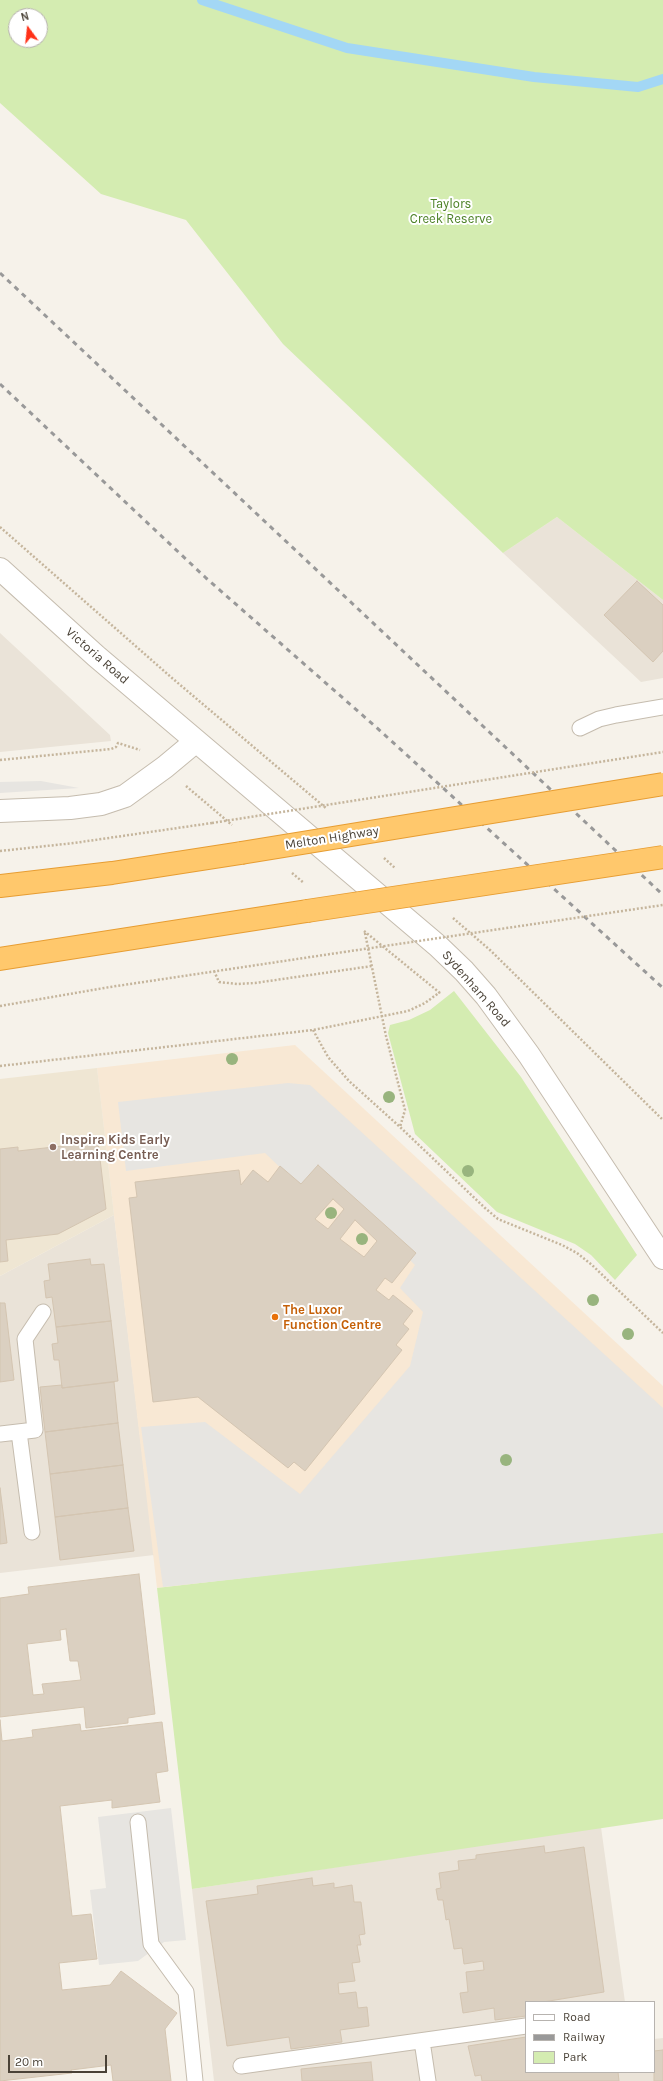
<!DOCTYPE html>
<html>
<head>
<meta charset="utf-8">
<style>
  body { margin:0 }
  #map { position:relative; width:663px; height:2081px; overflow:hidden; background:#f6f2ea; font-family:Karla,sans-serif }
  canvas { display:block }
  .legend { position:absolute; left:525px; top:2001px; width:130px; height:72px; box-sizing:border-box; background:#fff; border:1px solid #b7b3af; margin:0; padding:5px 7px; list-style:none; font-size:12px; color:#4a4237 }
  .legend li { display:flex; align-items:center; gap:8px; height:20px }
  .legend b { width:20px; border:1px solid #b7b3af }
  .north { position:absolute; left:8px; top:8px; width:40px; height:40px; box-sizing:border-box; background:#fff; border:1px solid #b7b3af; border-radius:50%; rotate:345deg; font-size:11px; font-weight:700; line-height:16px; text-align:center; color:#4a4237 }
  .north::after { content:''; display:block; margin:auto; width:14px; height:18px; background:#ff3118; clip-path:polygon(50% 0,100% 100%,50% 72%,0 100%) }
  .scale { position:absolute; left:8px; top:2055px; width:99px; height:18px; box-sizing:border-box; border:2px solid #4a4237; border-top:0; padding-left:5px; font-size:12px; line-height:14px; white-space:nowrap; color:#4a4237; -webkit-text-stroke:3px #fff; paint-order:stroke }
</style>
</head>
<body>
<div id="map">
<canvas width="663" height="2081"></canvas>
<ul class="legend">
<li><b style="height:5px;background:#fff"></b>Road</li>
<li><b style="height:5px;background:#999"></b>Railway</li>
<li><b style="height:11px;background:#d4ecb1"></b>Park</li>
</ul>
<div class="north">N</div>
<div class="scale">20 m</div>
</div>
<script>
const ctx = document.querySelector('canvas').getContext('2d');
ctx.lineJoin = 'round';
function fillPath(path, color) {
  ctx.fillStyle = color;
  ctx.fill(path, 'evenodd');
}
function toPath(rows) {
  const path = new Path2D();
  for (const r of rows) {
    path.moveTo(r[0], r[1]);
    for (let i = 2; i < r.length; i += 2) path.lineTo(r[i], r[i + 1]);
  }
  return path;
}
function trace(path, color, width, dash) {
  ctx.strokeStyle = color;
  ctx.lineWidth = width;
  ctx.lineCap = dash ? 'butt' : 'round';
  ctx.setLineDash(dash || []);
  ctx.stroke(path);
}
function drawText(font, color, halo, rows, align = 'center') {
  ctx.font = font + ' Karla,sans-serif';
  ctx.lineWidth = 4;
  ctx.setLineDash([]);
  ctx.textBaseline = 'middle';
  ctx.strokeStyle = halo;
  ctx.fillStyle = color;
  for (const [text, x, y, turn = 0] of rows) {
    ctx.save();
    ctx.translate(x, y);
    ctx.rotate((+turn || 0) * Math.PI / 180);
    ctx.textAlign = isNaN(turn) ? turn : align;
    if (halo) ctx.strokeText(text, 0, 0);
    ctx.fillText(text, 0, 0);
    ctx.restore();
  }
}
fillPath(toPath([
  [557,517,663,600,663,678,641,682,503,553],
  [0,633,110,735,111,741,0,752],
  [114,1215,154,1555,0,1573,0,1276],
  [601,1827,625,2002,526,2002,526,2072,654,2072,654,2039,663,2038,663,2081,214,2081,192,1889]
]), '#eae3d8');
fillPath(toPath([
  [295,1045,663,1386,663,1529,157,1588,97,1068]
]), '#f8e8d4');
fillPath(toPath([
  [97,1068,114,1215,0,1276,0,1079]
]), '#efe6d3');
fillPath(toPath([
  [0,0,663,0,663,600,557,517,503,553,283,344,186,220,101,194,0,103],
  [16,16,40,16,40,40,16,40],
  [454,991,521,1077,637,1255,615,1280,591,1255,575,1244,497,1212,415,1134,388,1033,390,1025,409,1020,430,1010],
  [663,1529,663,1819,192,1889,157,1588]
]), '#d4ecb1');
fillPath(toPath([
  [41,781,79,788,0,793,0,782],
  [288,1083,310,1085,663,1408,663,1533,163,1587,141,1427,205,1422,300,1494,410,1366,423,1312,400,1288,415,1265,324,1175,307,1193,265,1153,126,1171,118,1102],
  [171,1808,186,1940,164,1942,138,1961,99,1965,90,1890,106,1888,98,1817]
]), '#e7e5e1');
trace(toPath([
  [202,0,347,48,534,77,638,87,663,79]
]), '#a3d7f5', 10);
const building = toPath([
  [637,581,663,605,663,651,653,662,604,615,637,581],
  [98,1142,106,1209,58,1234,6,1240,8,1261,0,1262,0,1149,18,1147,18,1151,98,1142],
  [318,1165,416,1253,392,1283,385,1278,376,1290,389,1300,393,1295,413,1311,403,1324,409,1329,396,1345,402,1350,305,1471,294,1462,288,1468,198,1397,153,1402,129,1198,137,1197,135,1182,239,1170,241,1185,253,1170,268,1182,280,1166,301,1184,318,1165],
  [333,1199,344,1209,328,1229,315,1219,333,1199],
  [355,1220,377,1241,364,1257,340,1239,355,1220],
  [90,1259,91,1265,104,1264,111,1321,56,1327,52,1297,46,1298,44,1281,50,1280,48,1264,90,1259],
  [0,1303,5,1303,14,1380,0,1382,0,1303],
  [111,1321,118,1381,62,1388,59,1360,54,1360,52,1344,58,1343,56,1327,111,1321],
  [114,1382,118,1423,45,1432,40,1387,62,1385,62,1388,114,1382],
  [118,1423,123,1465,50,1474,45,1432,118,1423],
  [123,1465,128,1508,55,1517,50,1474,123,1465],
  [0,1488,7,1543,0,1544,0,1488],
  [128,1508,134,1551,60,1560,55,1517,128,1508],
  [139,1574,155,1714,128,1718,128,1723,86,1728,84,1707,0,1717,0,1598,29,1594,28,1587,139,1574],
  [66,1629,70,1661,78,1661,81,1680,42,1684,44,1694,33,1695,27,1644,61,1640,60,1630,66,1629],
  [0,1720,2,1741,33,1737,32,1730,80,1724,81,1731,162,1722,168,1771,156,1773,160,1802,112,1808,112,1800,60,1806,72,1916,91,1914,97,1959,59,1963,62,1990,110,1985,121,1971,177,2013,165,2029,171,2081,113,2081,111,2065,71,2070,72,2073,0,2081,0,1720],
  [544,1846,545,1853,584,1847,604,1992,543,2002,526,2002,526,2016,495,2020,494,2008,463,2013,460,1993,468,1992,466,1972,484,1970,483,1961,464,1964,462,1948,454,1949,449,1919,446,1920,443,1900,438,1900,436,1889,441,1888,439,1873,459,1870,458,1861,476,1859,476,1855,544,1846],
  [312,1878,313,1886,334,1883,334,1888,352,1885,354,1902,361,1902,365,1934,359,1935,361,1945,357,1945,360,1962,352,1963,355,1981,338,1983,339,1994,356,1992,358,2008,367,2007,369,2026,340,2030,342,2042,291,2049,289,2037,227,2046,206,1901,258,1894,257,1886,312,1878],
  [526,2037,526,2072,618,2072,619,2081,482,2081,481,2075,475,2076,468,2046,526,2037],
  [663,2050,663,2081,654,2081,654,2051,663,2050],
  [371,2062,373,2081,302,2081,301,2069,371,2062]
]);
fillPath(building, '#dbd0c1');
trace(building, '#d4c5b1', 1);
const lane = toPath([
  [580,728,599,719,616,715,663,707],
  [19,1432,32,1532],
  [0,1434,35,1430,25,1339,43,1312],
  [138,1822,151,1944,186,1992,195,2081],
  [422,2041,428,2081],
  [241,2066,526,2026]
]);
const street = toPath([
  [0,569,96,656,438,946,464,971,486,996,529,1055,663,1258],
  [0,811,70,808,101,804,125,796,165,767,195,742]
]);
const highway = toPath([
  [0,886,112,873,241,853],
  [0,959,307,911]
]);
trace(lane, '#c5bcae', 17);
trace(street, '#c5bcae', 24);
trace(highway, '#e79d32', 24);
trace(toPath([
  [0,527,172,678,327,809],
  [0,760,111,749,116,747,118,743,140,750],
  [186,786,232,825],
  [0,851,74,843,212,823],
  [384,858,395,868],
  [292,873,304,883],
  [453,918,490,950,663,1120],
  [364,931,440,993],
  [365,933,386,1036,405,1110,400,1127],
  [214,971,219,982,237,984,255,983,372,966],
  [0,1006,110,987,344,952],
  [313,1030,328,1057,349,1081,400,1127,485,1208,498,1219,562,1245,577,1253,592,1265,663,1333],
  [0,1066,313,1030,408,1011,425,1003,440,992]
]), '#c5b59c', 2.5, [2, 2]);
trace(lane, '#fff', 15);
trace(street, '#fff', 22);
trace(highway, '#ffc86c', 22);
trace(toPath([
  [0,273,663,895],
  [0,384,206,578,376,727,663,988]
]), '#999', 3, [5, 5]);
const highwayBridge = toPath([
  [241,853,663,784],
  [307,911,663,857]
]);
trace(highwayBridge, '#e79d32', 24, []);
trace(toPath([
  [212,823,663,752],
  [344,952,663,905]
]), '#c5b59c', 2.5, [2, 2]);
trace(highwayBridge, '#ffc86c', 22);
ctx.fillStyle = '#98b47e';
for (const [x, y] of [
  [232,1059],
  [389,1097],
  [468,1171],
  [331,1213],
  [362,1239],
  [593,1300],
  [628,1334],
  [506,1460]
]) {
  ctx.beginPath();
  ctx.arc(x, y, 6, 0, 2 * Math.PI);
  ctx.fill();
}
for (const [x, y, r, color] of [
  [53,1147,4,"#8d6e63"],
  [275,1317,4,"#e8710a"]
]) {
  const dot = new Path2D();
  dot.arc(x, y, r, 0, 2 * Math.PI);
  ctx.fillStyle = color;
  ctx.fill(dot);
  trace(dot, '#fff', 1.5);
}
drawText('13px', '#4c8126', '#fff', [
  ["Taylors",451,204],
  ["Creek Reserve",451,219]
]);
drawText('13px', '#4a4237', '#fff', [
  ["Victoria Road",97,656,41],
  ["Melton Highway",332,838,-9],
  ["Sydenham Road",476,989,49]
]);
drawText('bold 13px', '#785e54', '#fff', [
  ["Inspira Kids Early",61,1140],
  ["Learning Centre",61,1155]
], 'left');
drawText('bold 13px', '#c56008', '#fff', [
  ["The Luxor",283,1310],
  ["Function Centre",283,1325]
], 'left');
</script>
</body>
</html>
